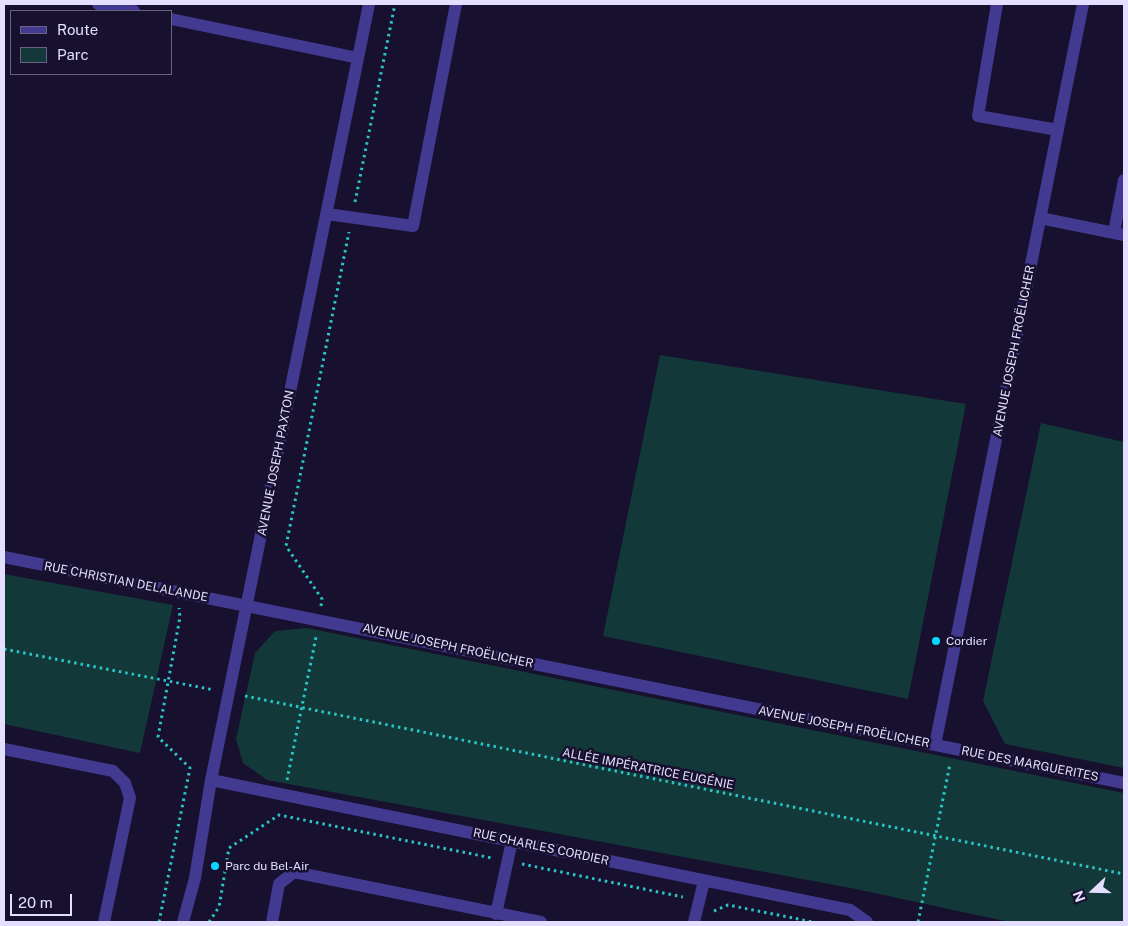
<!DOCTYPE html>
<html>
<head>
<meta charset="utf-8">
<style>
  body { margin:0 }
  #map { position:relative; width:1128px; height:926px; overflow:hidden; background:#17102e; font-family:"Public Sans",sans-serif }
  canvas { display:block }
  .frame { position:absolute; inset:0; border:5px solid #e4deff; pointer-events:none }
  .legend { position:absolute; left:10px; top:10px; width:162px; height:65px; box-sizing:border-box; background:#17102e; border:1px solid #696282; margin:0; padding:6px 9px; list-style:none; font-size:15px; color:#e4deff }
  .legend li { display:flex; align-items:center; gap:10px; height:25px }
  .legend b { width:25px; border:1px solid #696282 }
  .north { position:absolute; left:1068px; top:866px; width:50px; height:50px; -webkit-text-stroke:4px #17102e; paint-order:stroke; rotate:249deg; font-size:14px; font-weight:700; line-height:20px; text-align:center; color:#e4deff }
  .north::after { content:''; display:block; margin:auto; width:18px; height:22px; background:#e4deff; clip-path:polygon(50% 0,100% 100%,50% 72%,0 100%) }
  .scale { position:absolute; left:10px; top:894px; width:62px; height:22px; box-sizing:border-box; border:2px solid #e4deff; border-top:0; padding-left:6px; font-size:15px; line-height:18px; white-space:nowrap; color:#e4deff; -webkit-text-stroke:4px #17102e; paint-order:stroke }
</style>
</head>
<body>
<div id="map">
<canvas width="1128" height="926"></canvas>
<div class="frame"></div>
<ul class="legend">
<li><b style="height:6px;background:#423990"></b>Route</li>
<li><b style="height:14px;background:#133839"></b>Parc</li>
</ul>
<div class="north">N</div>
<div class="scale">20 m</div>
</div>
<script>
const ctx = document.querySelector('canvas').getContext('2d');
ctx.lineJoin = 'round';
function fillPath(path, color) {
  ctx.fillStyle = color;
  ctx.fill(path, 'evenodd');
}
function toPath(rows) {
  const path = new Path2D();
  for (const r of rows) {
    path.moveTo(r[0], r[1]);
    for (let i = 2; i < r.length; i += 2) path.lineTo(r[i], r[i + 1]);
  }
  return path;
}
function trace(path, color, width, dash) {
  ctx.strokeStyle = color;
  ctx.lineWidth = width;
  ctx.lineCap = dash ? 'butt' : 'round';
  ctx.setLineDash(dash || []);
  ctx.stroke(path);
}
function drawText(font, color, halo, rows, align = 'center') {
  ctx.font = font + ' "Public Sans",sans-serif';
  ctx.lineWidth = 5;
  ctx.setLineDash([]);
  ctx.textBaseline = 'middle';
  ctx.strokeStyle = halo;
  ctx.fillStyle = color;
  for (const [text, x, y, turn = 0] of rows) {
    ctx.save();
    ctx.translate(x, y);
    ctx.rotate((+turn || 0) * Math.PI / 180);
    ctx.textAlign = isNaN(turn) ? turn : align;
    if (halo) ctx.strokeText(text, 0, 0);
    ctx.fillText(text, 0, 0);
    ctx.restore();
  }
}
fillPath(toPath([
  [660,355,966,404,908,699,603,636],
  [1041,423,1124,442,1124,768,1005,744,983,701],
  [4,574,173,605,140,753,4,724],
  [307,628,1124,793,1124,922,1009,922,851,888,267,780,243,763,236,739,255,653,275,631]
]), '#133839');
trace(toPath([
  [355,202,395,4],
  [321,606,322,599,286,546,349,232],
  [4,649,214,690],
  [245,696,1124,874],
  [287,780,316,637],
  [522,864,683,897],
  [714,911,728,905,813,922],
  [159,922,190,768,158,737,180,617,179,608],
  [209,922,219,907,229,848,279,815,492,858],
  [918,922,950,764]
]), '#2ac6c7', 3, [2.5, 4]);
trace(toPath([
  [98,4,134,11],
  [997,4,978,116,1058,130],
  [171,19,358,58],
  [327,214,413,226,456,4],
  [1040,218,1124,235],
  [1114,232,1124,180],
  [4,557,1124,783],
  [935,745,1083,4],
  [4,749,113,771,125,783,130,798,104,922],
  [211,780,850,910,867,922],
  [496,914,512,841],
  [183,922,195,878,211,780,369,4],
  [272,922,279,884,294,872,541,922],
  [694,922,704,881]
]), '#423990', 12);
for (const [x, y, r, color] of [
  [936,641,5,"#0ad7ff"],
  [215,866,5,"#0ad7ff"]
]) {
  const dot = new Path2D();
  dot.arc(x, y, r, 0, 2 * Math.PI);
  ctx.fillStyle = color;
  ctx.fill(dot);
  trace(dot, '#17102e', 2);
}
drawText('12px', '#e4deff', '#17102e', [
  ["AVENUE JOSEPH FROËLICHER",1014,351,-79],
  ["AVENUE JOSEPH PAXTON",276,463,-79],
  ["RUE CHRISTIAN DELALANDE",126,582,11],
  ["AVENUE JOSEPH FROËLICHER",448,646,12],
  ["AVENUE JOSEPH FROËLICHER",844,727,11],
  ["RUE DES MARGUERITES",1030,764,11],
  ["ALLÉE IMPÉRATRICE EUGÉNIE",648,769,11],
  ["RUE CHARLES CORDIER",541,847,12]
]);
drawText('12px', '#e4deff', '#17102e', [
  ["Cordier",946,641],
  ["Parc du Bel-Air",225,866]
], 'left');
</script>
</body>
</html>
